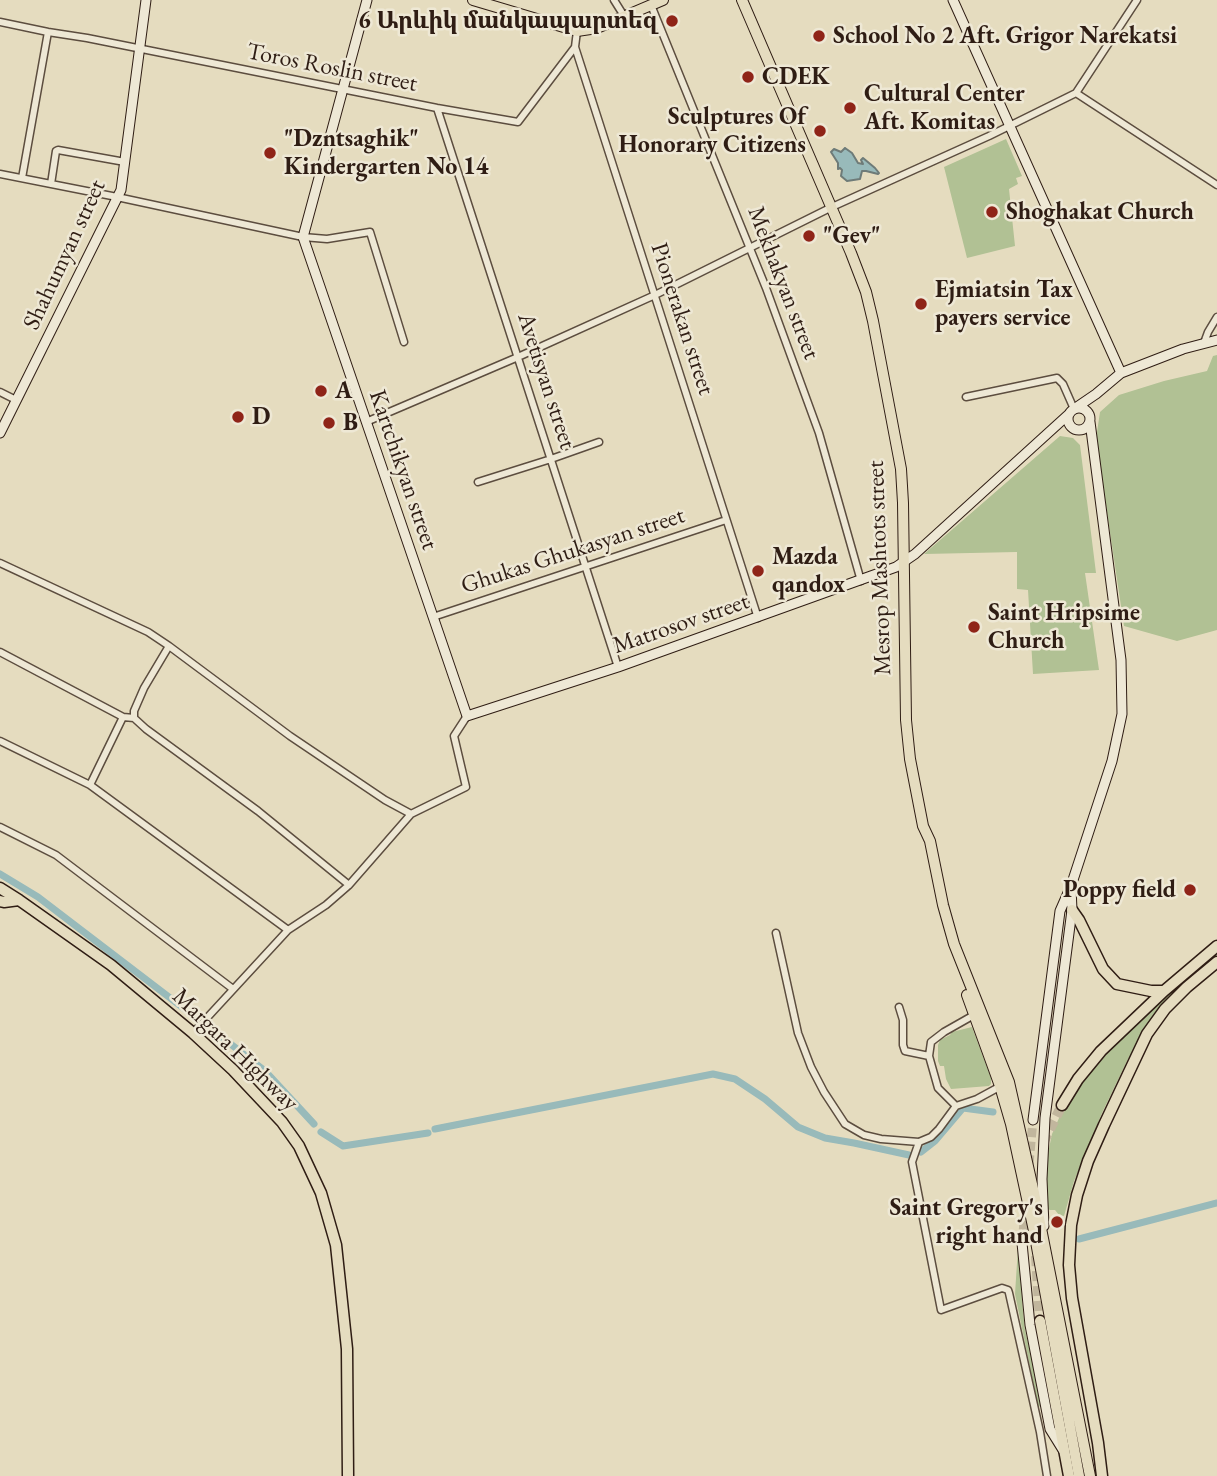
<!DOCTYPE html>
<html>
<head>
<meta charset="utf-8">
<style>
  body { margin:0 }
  canvas { display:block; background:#e5dcbf }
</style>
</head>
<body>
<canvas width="1217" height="1476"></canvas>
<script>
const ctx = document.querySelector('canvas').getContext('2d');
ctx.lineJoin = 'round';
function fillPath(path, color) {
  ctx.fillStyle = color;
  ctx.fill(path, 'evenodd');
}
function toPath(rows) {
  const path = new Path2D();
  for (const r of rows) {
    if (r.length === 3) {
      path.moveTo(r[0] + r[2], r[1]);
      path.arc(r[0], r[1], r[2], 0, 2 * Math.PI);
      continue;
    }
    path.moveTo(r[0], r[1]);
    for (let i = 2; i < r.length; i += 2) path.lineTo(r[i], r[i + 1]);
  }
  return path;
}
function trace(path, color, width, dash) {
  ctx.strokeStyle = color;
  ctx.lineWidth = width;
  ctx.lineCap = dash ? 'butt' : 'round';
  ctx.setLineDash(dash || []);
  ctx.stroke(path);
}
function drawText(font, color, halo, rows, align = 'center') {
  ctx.font = font + ' "EB Garamond","Noto Serif Armenian",serif';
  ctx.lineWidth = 5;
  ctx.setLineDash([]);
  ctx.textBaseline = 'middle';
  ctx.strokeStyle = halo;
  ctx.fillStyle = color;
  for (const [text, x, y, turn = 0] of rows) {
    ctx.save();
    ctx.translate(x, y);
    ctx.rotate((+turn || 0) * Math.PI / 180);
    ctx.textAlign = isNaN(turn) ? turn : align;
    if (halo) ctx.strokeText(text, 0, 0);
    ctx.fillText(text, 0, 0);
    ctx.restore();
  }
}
fillPath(toPath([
  [1006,139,1022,176,1016,178,1018,184,1009,189,1015,246,967,258,944,167],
  [1217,355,1217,630,1177,641,1124,626,1096,439,1100,412,1119,395,1164,381,1207,371,1213,356],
  [1060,436,1073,438,1080,445,1096,573,1085,573,1099,670,1033,674,1028,590,1017,589,1017,552,924,554],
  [1217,951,1217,957,1150,1024,1128,1059,1102,1113,1074,1181,1064,1216,1059,1215,1055,1210,1050,1210,1045,1207,1045,1168,1052,1134,1063,1109,1084,1079,1143,1015],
  [972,1027,991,1078,991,1084,989,1086,951,1089,946,1079,944,1066,940,1066,938,1061,938,1045,940,1040,950,1035,952,1032],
  [1018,1247,1021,1248,1022,1300,1025,1330,1043,1405,1041,1407,1038,1406,1015,1294]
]), '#b1c194');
const water = toPath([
  [845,148,852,153,858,163,863,164,861,160,863,158,875,168,879,173,878,174,866,171,862,171,860,179,847,181,841,176,842,170,840,168,838,169,838,163,831,152,834,149,841,152,845,148]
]);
fillPath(water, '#98baba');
trace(water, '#6e7b78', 2);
trace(toPath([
  [0,874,38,897,199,1020],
  [209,1027,265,1071,314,1124],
  [435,1129,713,1074,735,1079,765,1099,798,1127,825,1138,854,1143,909,1155],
  [321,1132,343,1146,428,1133],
  [921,1152,935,1141,963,1108,993,1112],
  [1079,1239,1217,1203]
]), '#98baba', 7);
trace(toPath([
  [1029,1164,1033,1120],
  [1022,1243,1026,1202]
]), '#c1b69d', 9, [9, 4.5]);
trace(toPath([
  [1043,1143,1062,1105],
  [1036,1256,1040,1321]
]), '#c1b69d', 10, [10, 5]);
const street = toPath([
  [614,0,624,16],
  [651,5,766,288,819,433,861,581],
  [0,22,48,32,87,38,437,108,518,122,575,47],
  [577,31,575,47,758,618],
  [1076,93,1217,185],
  [437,108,618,667],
  [0,174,117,197,303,237,327,239,370,232,404,342],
  [22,178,48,32],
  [51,184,56,151,58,150,125,162],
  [1204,343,1208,332,1217,317],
  [0,392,16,400],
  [966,397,1057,378,1063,384,1074,409],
  [366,422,518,357,655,295,832,207,989,136,1076,93,1137,0],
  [478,482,551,459,599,442],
  [0,563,148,632,169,646,290,736,385,800,411,814],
  [433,617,726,520],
  [0,652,123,717,134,718,146,729,258,811,349,885],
  [134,718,134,711,144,688,169,646],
  [0,741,90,785,288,930],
  [90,785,123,717],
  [0,827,56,855,233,989],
  [776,933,798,1033,811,1067,824,1092,845,1124,864,1135,881,1139,919,1142],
  [899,1007,903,1020,903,1045,905,1051,929,1056],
  [193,1033,288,930,326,905,349,885,411,814,466,787,454,736,467,716],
  [1001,1086,977,1099,956,1106,939,1129,931,1137,919,1142,912,1162,941,1310,1002,1288,1008,1290,1009,1293,1040,1432,1047,1476],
  [956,1106,938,1088,929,1056,931,1042,944,1032,974,1015]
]);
const secondary = toPath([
  [367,0,303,237,467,716,618,667,896,567,915,554,1069,414],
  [953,0,1121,373],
  [1079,419,11],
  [1074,409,1096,394,1121,373,1183,349,1217,340],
  [0,433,121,190,146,0],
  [1033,1120,1060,911,1071,886,1112,761,1122,714,1121,660,1090,422],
  [1044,1226,1042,1179,1045,1118,1072,910,1071,888],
  [1022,1243,1030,1325,1050,1429,1063,1450]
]);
const primary = toPath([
  [473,0,577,31,597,28,663,0],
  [742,0,851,253,866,292,873,321,901,469,903,503,906,720,910,759,923,826,930,841,943,905,954,944,1009,1082,1034,1193,1090,1476],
  [967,995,1000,1086,1011,1124,1034,1231,1079,1476]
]);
const highway = toPath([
  [0,888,19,900,111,965,193,1033,233,1070,282,1122,299,1146,321,1193,336,1245,347,1349,348,1476],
  [0,901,4,902,19,900],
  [1072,910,1079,920,1103,969,1117,984,1151,991,1164,991],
  [1062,1105,1078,1079,1101,1051,1164,991,1217,946],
  [1040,1321,1069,1476],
  [1102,1476,1098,1443,1072,1298,1069,1265,1071,1225,1077,1195,1088,1161,1104,1125,1147,1034,1165,1009,1187,987,1217,962]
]);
trace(street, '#5c4d3f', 9);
trace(secondary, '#2f1d14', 11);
trace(primary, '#2f1d14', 12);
trace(highway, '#2f1d14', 13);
trace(street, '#eee8d5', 6);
trace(secondary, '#eee8d5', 9);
trace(primary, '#e5dcbf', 10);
trace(highway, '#e5dcbf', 10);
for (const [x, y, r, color] of [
  [672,21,7,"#8f2418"],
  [819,36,7,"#8f2418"],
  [748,77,7,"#8f2418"],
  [850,108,7,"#8f2418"],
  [820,131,7,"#8f2418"],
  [270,153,7,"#8f2418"],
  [992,212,7,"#8f2418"],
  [809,236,7,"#8f2418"],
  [921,304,7,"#8f2418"],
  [321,391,7,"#8f2418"],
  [238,417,7,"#8f2418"],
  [329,423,7,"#8f2418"],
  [758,571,7,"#8f2418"],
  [974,627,7,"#8f2418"],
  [1190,890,7,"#8f2418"],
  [1057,1222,7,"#8f2418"]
]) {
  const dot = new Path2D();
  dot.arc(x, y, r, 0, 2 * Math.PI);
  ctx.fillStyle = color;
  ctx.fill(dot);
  trace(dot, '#eee8d5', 2.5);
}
drawText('bold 24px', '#2f1d14', '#eee8d5', [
  ["6 Արևիկ մանկապարտեզ",658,21,"right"],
  ["School No 2 Aft. Grigor Narekatsi",833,36],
  ["CDEK",762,77],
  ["Cultural Center",864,94],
  ["Aft. Komitas",864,122],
  ["Sculptures Of",806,117,"right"],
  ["Honorary Citizens",806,145,"right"],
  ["\"Dzntsaghik\"",284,139],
  ["Kindergarten No 14",284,167],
  ["Shoghakat Church",1006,212],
  ["\"Gev\"",823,236],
  ["Ejmiatsin Tax",935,290],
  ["payers service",935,318],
  ["A",335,391],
  ["D",252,417],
  ["B",343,423],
  ["Mazda",772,557],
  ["qandox",772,585],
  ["Saint Hripsime",988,613],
  ["Church",988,641],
  ["Poppy field",1176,890,"right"],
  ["Saint Gregory's",1043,1208,"right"],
  ["right hand",1043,1236,"right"]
], 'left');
drawText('24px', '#2f1d14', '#eee8d5', [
  ["Toros Roslin street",332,68,11],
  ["Shahumyan street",65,255,-65],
  ["Mekhakyan street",783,283,69],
  ["Pionerakan street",682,319,72],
  ["Avetisyan street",546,381,72],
  ["Kartchikyan street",403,470,71],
  ["Ghukas Ghukasyan street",573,551,-18],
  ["Mesrop Mashtots street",880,568,-92],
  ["Matrosov street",681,624,-19],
  ["Margara Highway",235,1050,44]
]);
</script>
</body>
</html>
